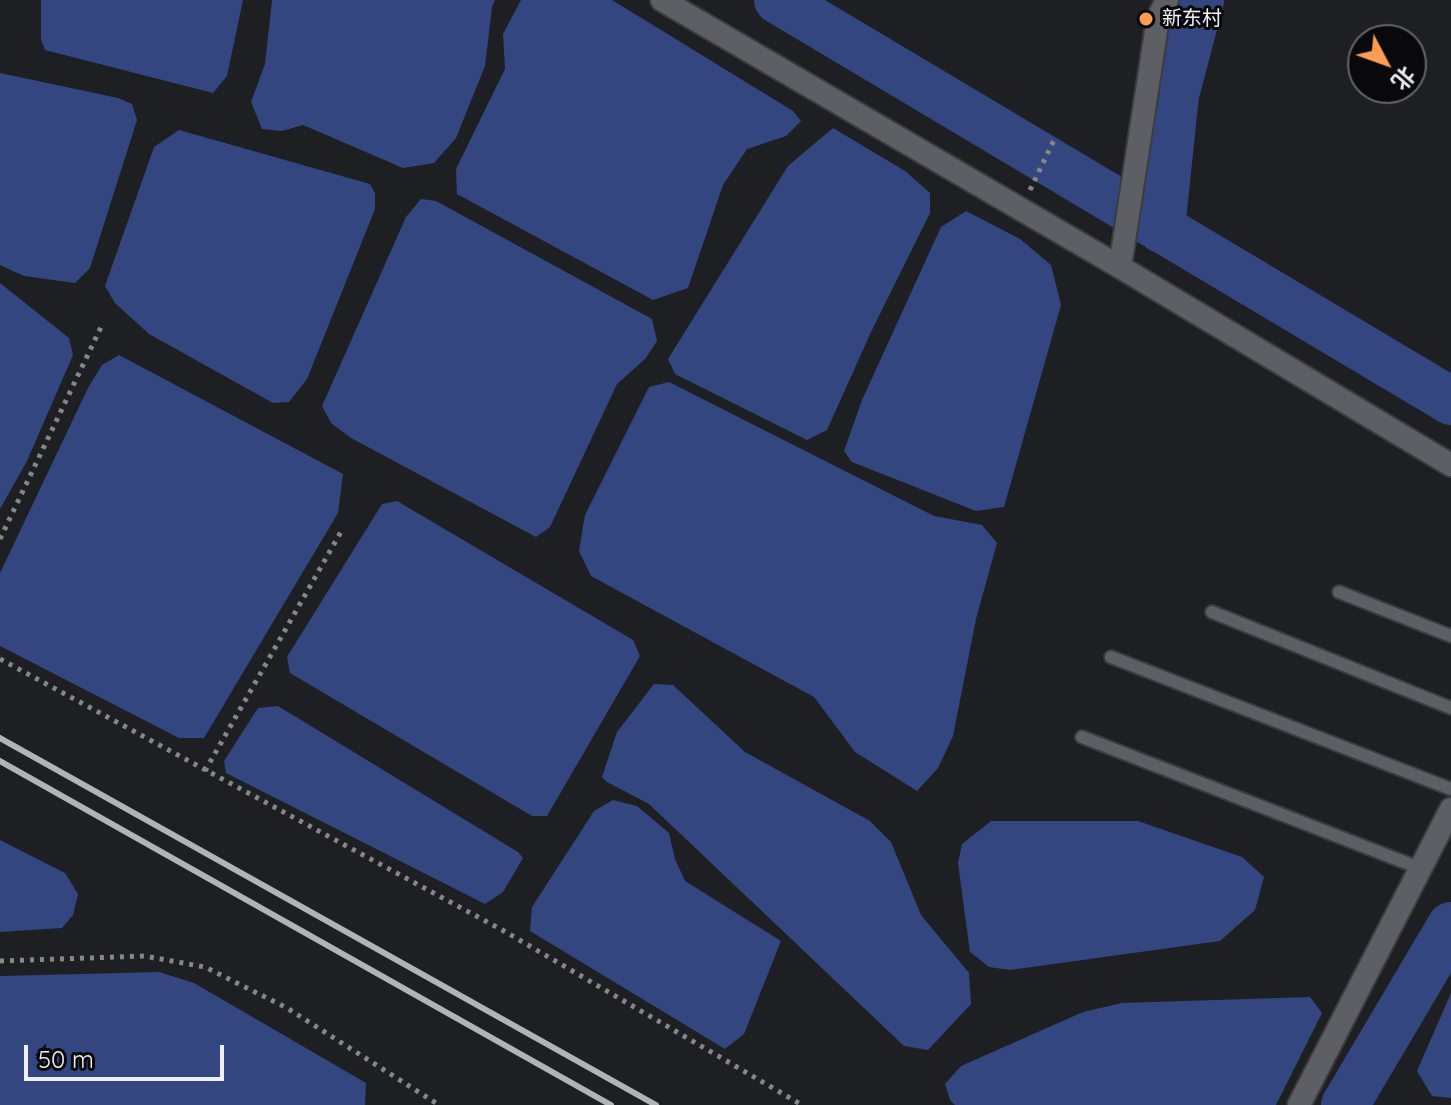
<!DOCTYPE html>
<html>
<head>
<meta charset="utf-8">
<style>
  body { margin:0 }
  #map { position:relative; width:1451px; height:1105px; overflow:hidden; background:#1e1f23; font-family:Quicksand,"Noto Sans SC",sans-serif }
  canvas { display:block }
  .north { position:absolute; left:1347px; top:24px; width:80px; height:80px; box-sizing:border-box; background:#09090b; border:2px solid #656568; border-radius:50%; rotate:131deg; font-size:22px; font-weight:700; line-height:32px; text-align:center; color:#eff0f3 }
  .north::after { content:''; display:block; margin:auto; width:28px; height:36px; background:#fd9d54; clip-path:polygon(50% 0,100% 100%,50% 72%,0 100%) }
  .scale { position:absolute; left:24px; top:1045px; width:200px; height:36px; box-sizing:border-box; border:4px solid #eff0f3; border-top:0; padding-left:10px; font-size:24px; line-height:28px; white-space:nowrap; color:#eff0f3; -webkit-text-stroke:6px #09090b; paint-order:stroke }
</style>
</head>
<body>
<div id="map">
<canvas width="1451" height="1105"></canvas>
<div class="north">北</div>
<div class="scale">50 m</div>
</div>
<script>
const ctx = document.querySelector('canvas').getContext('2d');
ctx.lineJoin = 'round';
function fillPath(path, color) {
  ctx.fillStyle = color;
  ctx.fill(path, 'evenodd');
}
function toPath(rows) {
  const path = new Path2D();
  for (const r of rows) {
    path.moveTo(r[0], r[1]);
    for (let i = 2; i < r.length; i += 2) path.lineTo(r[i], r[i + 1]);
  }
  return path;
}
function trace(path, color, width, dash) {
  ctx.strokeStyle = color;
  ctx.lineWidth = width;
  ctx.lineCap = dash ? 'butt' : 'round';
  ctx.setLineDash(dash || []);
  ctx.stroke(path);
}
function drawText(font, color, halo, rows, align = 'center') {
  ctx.font = font + ' Quicksand,"Noto Sans SC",sans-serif';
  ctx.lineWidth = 6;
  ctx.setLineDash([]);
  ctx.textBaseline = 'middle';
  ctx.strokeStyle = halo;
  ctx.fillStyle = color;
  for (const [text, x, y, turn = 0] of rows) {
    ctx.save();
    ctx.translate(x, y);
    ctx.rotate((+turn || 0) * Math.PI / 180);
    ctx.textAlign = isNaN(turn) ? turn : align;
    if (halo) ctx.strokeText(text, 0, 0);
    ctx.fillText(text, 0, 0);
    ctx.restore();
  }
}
fillPath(toPath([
  [41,0,243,0,227,76,213,93,45,50,41,39],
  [272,0,495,0,492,7,485,66,456,138,434,163,403,168,303,125,282,131,262,129,251,102,265,64],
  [521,0,612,0,793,111,801,121,786,136,747,149,723,185,688,288,653,300,457,194,456,169,505,69,503,34],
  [0,73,118,98,132,104,137,120,90,268,75,283,24,276,0,265],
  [833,128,905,171,930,193,930,213,871,332,827,430,807,440,675,374,668,359,788,166],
  [179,130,370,184,375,193,375,209,307,379,289,402,273,403,149,334,115,303,105,286,154,147],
  [421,199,436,201,652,319,657,341,645,359,617,384,550,527,536,537,351,438,331,423,322,406,406,217],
  [966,211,1020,239,1051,265,1061,305,1004,507,976,511,852,462,844,451,862,400,941,227],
  [0,283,69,338,73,355,27,461,0,509],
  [119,355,343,474,338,513,204,738,179,738,0,646,0,573,88,388,102,365],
  [669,382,934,516,982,525,997,543,976,619,953,736,938,768,917,791,855,752,814,697,591,576,579,551,585,515,649,387],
  [397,501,633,640,640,656,547,816,532,816,290,673,287,657,382,504],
  [654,684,673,685,745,752,870,821,891,842,921,915,969,973,971,1004,928,1050,904,1046,649,804,607,782,602,777,617,732],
  [278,706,518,852,523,858,503,892,485,904,226,773,224,761,258,708],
  [613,800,637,806,669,833,675,859,685,881,781,941,744,1034,725,1049,530,931,532,907,594,811],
  [991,821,1138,821,1242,857,1264,877,1255,910,1220,941,1010,970,989,967,970,952,958,863,962,844],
  [0,840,65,873,78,894,73,915,62,928,0,932],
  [159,972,194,983,366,1083,365,1105,0,1105,0,976],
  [1451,993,1451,1098,1432,1096,1417,1071],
  [1310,997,1322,1013,1276,1105,955,1105,950,1100,945,1084,961,1066,1083,1012,1122,1003]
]), '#344680');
trace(toPath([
  [778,0,1451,401],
  [1161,229,1175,95,1200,0],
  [1345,1105,1451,926]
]), '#344680', 48);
const service = toPath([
  [1339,592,1451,636],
  [1212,612,1451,708],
  [1111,657,1451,789],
  [1082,737,1422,869]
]);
const minor = toPath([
  [662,0,1120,267,1451,465],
  [1120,267,1158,18,1167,0],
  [1299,1105,1451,809]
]);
trace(service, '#3b3c3f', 16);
trace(minor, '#3b3c3f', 26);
trace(toPath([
  [1030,190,1054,140],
  [0,539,102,325],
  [0,659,504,931,802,1105],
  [205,771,342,530],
  [0,961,144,956,205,967,287,1008,439,1105]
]), '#86878a', 5, [4, 6]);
trace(service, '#5e5f64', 12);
trace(minor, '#5e5f64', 22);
trace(toPath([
  [0,738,656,1105],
  [0,761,611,1105]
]), '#b2b3b7', 6);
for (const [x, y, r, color] of [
  [1146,19,8,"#fd9d54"]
]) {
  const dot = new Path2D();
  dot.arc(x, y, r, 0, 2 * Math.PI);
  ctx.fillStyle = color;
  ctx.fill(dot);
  trace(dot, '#09090b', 3);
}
drawText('20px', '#eff0f3', '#09090b', [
  ["新东村",1162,19]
], 'left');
</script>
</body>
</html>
